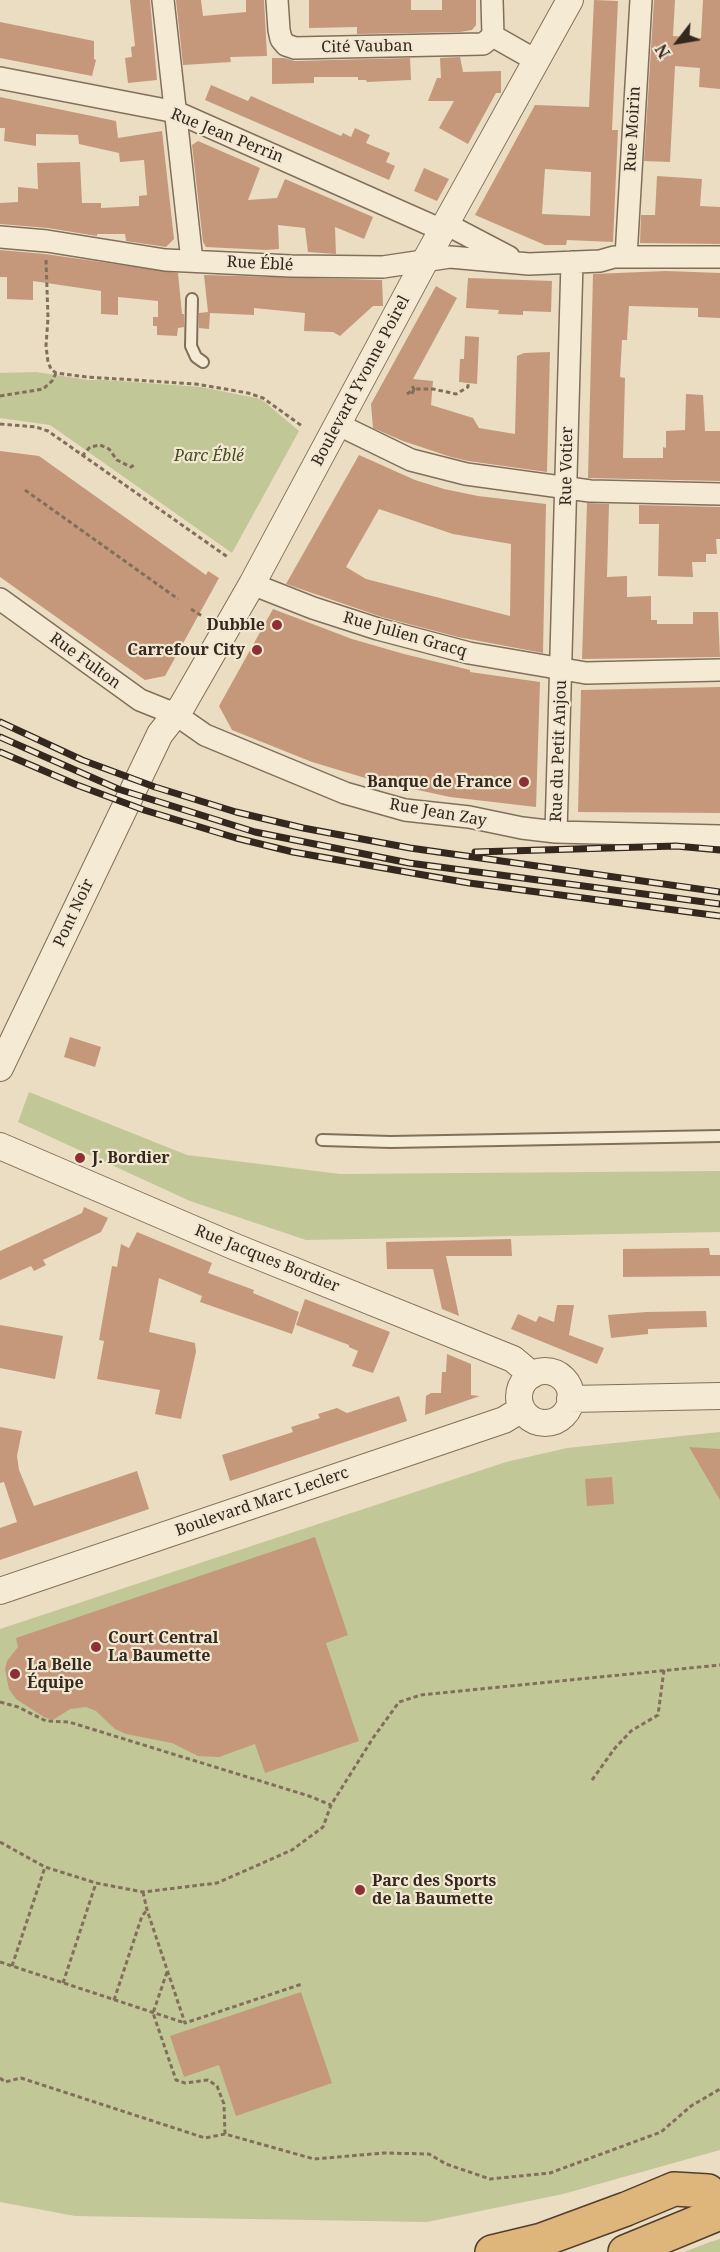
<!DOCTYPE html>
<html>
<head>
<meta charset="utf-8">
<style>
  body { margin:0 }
  #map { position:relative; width:720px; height:2252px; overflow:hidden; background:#eaddc2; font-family:"Noto Serif",serif }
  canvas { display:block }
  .north { position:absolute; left:648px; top:12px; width:60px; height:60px; -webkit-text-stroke:4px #f2e7d1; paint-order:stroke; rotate:239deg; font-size:16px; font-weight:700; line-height:24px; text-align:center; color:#33271e }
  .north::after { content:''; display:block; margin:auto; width:21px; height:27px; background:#33271e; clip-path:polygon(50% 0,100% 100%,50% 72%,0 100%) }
</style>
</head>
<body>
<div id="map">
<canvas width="720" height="2252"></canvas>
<div class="north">N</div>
</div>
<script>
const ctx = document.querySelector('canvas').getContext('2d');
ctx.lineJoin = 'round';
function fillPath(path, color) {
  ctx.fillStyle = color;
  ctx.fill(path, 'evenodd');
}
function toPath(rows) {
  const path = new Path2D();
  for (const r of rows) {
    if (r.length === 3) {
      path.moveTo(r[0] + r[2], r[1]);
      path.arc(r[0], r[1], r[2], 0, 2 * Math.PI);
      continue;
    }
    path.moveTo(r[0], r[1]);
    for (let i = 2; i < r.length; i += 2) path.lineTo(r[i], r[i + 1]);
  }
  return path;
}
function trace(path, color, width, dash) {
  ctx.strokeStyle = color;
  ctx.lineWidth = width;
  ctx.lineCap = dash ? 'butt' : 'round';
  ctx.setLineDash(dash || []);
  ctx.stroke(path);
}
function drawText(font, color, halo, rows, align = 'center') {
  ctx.font = font + ' "Noto Serif",serif';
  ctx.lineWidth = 4.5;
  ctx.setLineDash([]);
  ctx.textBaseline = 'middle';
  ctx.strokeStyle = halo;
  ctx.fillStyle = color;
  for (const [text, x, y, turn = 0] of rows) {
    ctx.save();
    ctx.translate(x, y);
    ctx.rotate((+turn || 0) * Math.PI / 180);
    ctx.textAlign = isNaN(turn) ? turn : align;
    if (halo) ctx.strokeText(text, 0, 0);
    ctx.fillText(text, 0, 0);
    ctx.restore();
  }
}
fillPath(toPath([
  [36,372,88,380,105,380,201,387,261,399,299,431,232,553,50,425,0,418,0,373],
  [29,1092,187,1155,340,1174,720,1171,720,1232,306,1240,190,1201,18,1122],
  [720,1432,720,2150,563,2194,427,2222,75,2216,0,2202,0,1629,506,1462,567,1448],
  [720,2239,720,2252,684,2252,710,2242]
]), '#c2c797');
fillPath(toPath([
  [130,0,150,0,157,80,128,83,125,58,132,57,131,47,135,46],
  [176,0,201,0,203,16,246,12,246,0,264,0,267,56,230,57,231,62,183,65],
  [309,0,411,0,411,10,442,10,442,0,476,0,476,25,472,30,460,32,357,34,357,27,309,28],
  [594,0,618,1,612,130,618,130,613,242,567,240,566,245,545,245,475,215,535,105,589,107],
  [545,169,591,172,590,216,542,214],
  [654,0,675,0,673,36,701,38,703,0,720,0,720,89,699,87,700,68,675,66,670,162,644,161],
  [0,22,94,41,94,59,96,60,92,76,0,58],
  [460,57,463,72,501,71,501,93,496,93,468,144,439,128,454,101,428,101,437,78,441,78,440,58],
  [272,58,284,58,295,61,410,58,411,80,367,82,366,80,358,80,358,77,314,77,314,83,272,84],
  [211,85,248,101,251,96,341,136,343,133,351,137,355,128,370,135,366,143,390,153,386,162,395,166,389,180,205,100],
  [0,97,116,121,118,138,162,131,174,239,166,247,126,241,125,234,97,234,97,236,48,228,0,224,0,203,18,202,18,187,38,189,37,163,80,162,82,203,101,203,101,208,139,206,139,196,147,195,144,160,120,162,119,153,79,144,78,135,36,134,36,146,4,141,5,128,0,128],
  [198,141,260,168,248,200,277,198,285,179,373,217,364,239,335,227,336,254,308,252,305,228,278,225,279,249,266,250,206,247,203,242,192,145],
  [424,168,449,179,437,201,414,191],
  [657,176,702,179,700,206,720,207,720,244,640,243,641,215,655,215],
  [0,250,45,254,178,273,182,314,184,314,184,327,178,328,177,336,157,335,157,326,153,326,153,317,158,317,158,301,118,297,118,315,101,314,101,291,33,281,33,300,7,299,7,277,0,277],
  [666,271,720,273,720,318,698,317,698,308,629,306,627,340,622,340,620,377,625,378,623,458,663,458,663,447,666,448,666,431,685,430,686,394,703,395,705,431,720,431,720,481,588,478,593,274],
  [204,275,382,280,383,306,373,306,340,336,333,332,304,331,305,313,254,308,254,315,210,313,209,329,199,328,199,313,208,312],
  [468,278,552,281,551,312,523,311,523,315,498,314,499,310,466,308],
  [436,286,457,298,413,379,433,381,431,405,473,418,479,428,515,434,517,356,524,353,550,352,547,472,468,461,451,457,403,441,373,428,371,404],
  [465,336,479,337,477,384,459,382,460,359,464,359],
  [0,451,39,456,206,575,208,571,219,578,165,676,145,680,0,577],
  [359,455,415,480,444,489,478,496,546,504,543,653,458,637,382,617,286,584],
  [379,509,453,534,511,544,510,616,366,579,346,567],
  [587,503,609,504,607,577,627,576,627,597,651,596,651,620,657,620,657,624,693,624,693,612,718,612,720,657,582,659],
  [639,505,720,507,720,539,716,539,717,554,706,554,706,562,692,562,693,577,658,576,659,524,639,524],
  [273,609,352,639,404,654,470,670,470,672,540,682,536,807,450,797,372,780,312,762,232,730,219,706],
  [720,687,720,813,578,812,581,690],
  [70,1037,101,1047,95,1067,64,1057],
  [84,1207,108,1218,101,1232,43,1260,46,1265,34,1271,31,1266,0,1280,0,1251,82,1213],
  [137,1232,212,1263,208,1273,254,1290,253,1293,299,1312,292,1334,200,1302,202,1296,159,1278,149,1332,195,1343,196,1352,181,1419,155,1414,160,1390,97,1379,104,1341,99,1340,112,1266,117,1267,121,1244,129,1248],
  [511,1239,512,1256,446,1256,459,1316,442,1309,433,1269,387,1269,386,1242],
  [709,1248,710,1255,720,1255,720,1276,623,1277,623,1249],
  [305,1299,390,1332,373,1373,352,1366,358,1351,349,1347,349,1345,296,1325],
  [557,1305,574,1305,569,1335,604,1348,597,1364,511,1329,518,1314,536,1322,539,1316,554,1322],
  [706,1311,707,1327,648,1329,648,1334,611,1338,608,1315,646,1312],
  [0,1325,63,1336,55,1379,0,1368],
  [447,1354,471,1364,471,1395,480,1396,425,1415,426,1396,431,1393,441,1393,442,1372,446,1372],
  [399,1396,407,1421,230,1481,222,1455,293,1432,291,1427,320,1418,318,1414,337,1408,347,1413],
  [0,1427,22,1431,17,1456,19,1470,34,1506,137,1471,149,1509,0,1560,0,1528,17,1522,4,1482,0,1483],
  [689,1447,720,1449,720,1500],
  [612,1477,614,1504,587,1506,585,1479],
  [315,1537,348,1635,326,1643,359,1741,265,1773,255,1744,219,1757,198,1756,172,1743,126,1734,115,1729,96,1711,86,1707,70,1709,53,1720,44,1717,16,1699,9,1689,5,1669,7,1661,18,1647,16,1638],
  [301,1992,332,2083,236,2116,219,2065,184,2077,170,2036]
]), '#c5987b');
const service = toPath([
  [192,299,191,346,196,357,203,362],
  [322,1140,391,1142,720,1136]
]);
const minor = toPath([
  [163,0,192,261],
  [277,0,279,30,281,39,286,45,295,48,483,44,493,36,492,0],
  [493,36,537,61],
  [0,78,176,112,442,230],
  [446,224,509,257],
  [0,237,47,241,165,260,291,266,383,267,450,257,529,264,600,261,614,257,720,257],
  [626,257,641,0],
  [337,424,411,460,466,474,590,491,720,494],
  [252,584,313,608,378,629,469,653,586,673,720,670],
  [0,599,140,700,175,714,205,735,345,793,405,810,469,817,522,828,556,832,720,836],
  [556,832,572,262]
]);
const tertiary = toPath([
  [0,1068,160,734,182,706,252,584,425,261,570,0],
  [0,1146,233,1246,513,1359,532,1375],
  [545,1397,26],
  [570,1399,720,1396],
  [0,1591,504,1420,522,1409]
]);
const trunk = toPath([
  [492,2252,542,2240,626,2209,674,2189,708,2191],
  [625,2252,720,2213]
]);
trace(service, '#826f5b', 14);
trace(minor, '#826f5b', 24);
trace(tertiary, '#826f5b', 28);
trace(trunk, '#503d2f', 36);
trace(toPath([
  [46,260,48,318,46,346,48,362,51,369,56,373,87,377,196,384,248,393,263,398,302,426],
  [407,394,414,389,411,384],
  [412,394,414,389,433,389,456,394,468,387,468,383],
  [0,396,43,389,52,381,56,373],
  [0,424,36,427,48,431,229,558],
  [82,456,90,447,100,445,109,449,117,460,131,467,134,465],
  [25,490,178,599],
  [191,609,202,616],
  [0,1702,18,1707,46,1721,69,1722,309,1796,331,1805],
  [592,1780,615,1748,631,1731,658,1715,664,1670],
  [0,1842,45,1867,96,1883,143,1892,217,1883,292,1850,323,1827,331,1805,373,1738,399,1702,421,1695,720,1665],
  [143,1892,147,1910,185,2023,302,1984],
  [0,1962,185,2023],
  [12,1966,45,1867],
  [167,1972,153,2013,176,2080,185,2083,208,2080,217,2086,224,2104,225,2134],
  [63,1983,96,1883],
  [114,2000,142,1916,147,1910],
  [0,2078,5,2082,21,2078,205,2138,225,2134,314,2159,384,2153,429,2154,446,2164,490,2179,550,2173,661,2132,691,2106,720,2089]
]), '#826f5b', 3, [4.5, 3]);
trace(service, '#f5ebd4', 10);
trace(minor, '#f5ebd4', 21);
trace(tertiary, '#f5ebd4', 26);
trace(trunk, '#deb57a', 33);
const rail = toPath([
  [0,722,82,760,155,787,236,812,303,828,410,848,720,892],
  [0,737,118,789,255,832,409,863,720,904],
  [0,752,77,785,144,810,236,838,293,852,469,883,720,916],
  [475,852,676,846,720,850]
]);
trace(rail, '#33271e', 7);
trace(rail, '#f2e7d1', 4.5, [14]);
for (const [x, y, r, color] of [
  [277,625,6,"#8c3033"],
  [257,650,6,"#8c3033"],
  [524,782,6,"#8c3033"],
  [80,1158,6,"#8c3033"],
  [96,1647,6,"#8c3033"],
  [15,1674,6,"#8c3033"],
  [360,1890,6,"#8c3033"]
]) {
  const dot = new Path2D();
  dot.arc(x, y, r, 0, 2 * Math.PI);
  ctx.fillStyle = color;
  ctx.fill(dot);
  trace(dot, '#f2e7d1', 2);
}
drawText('16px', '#33271e', '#f2e7d1', [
  ["Cité Vauban",367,47,-1],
  ["Rue Moirin",633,129,-87],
  ["Rue Jean Perrin",227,136,22],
  ["Rue Éblé",260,264,3],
  ["Boulevard Yvonne Poirel",361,381,-62],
  ["Rue Votier",567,466,-89],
  ["Rue Julien Gracq",405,635,16],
  ["Rue Fulton",85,661,36],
  ["Rue du Petit Anjou",559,751,-88],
  ["Rue Jean Zay",438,813,10],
  ["Pont Noir",74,913,-65],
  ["Rue Jacques Bordier",267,1259,22],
  ["Boulevard Marc Leclerc",262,1502,-19]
]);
drawText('italic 16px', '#454e26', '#f2e7d1', [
  ["Parc Éblé",209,456]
]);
drawText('bold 16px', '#33271e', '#f2e7d1', [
  ["Dubble",265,625,"right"],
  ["Carrefour City",245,650,"right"],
  ["Banque de France",512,782,"right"],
  ["J. Bordier",92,1158],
  ["Court Central",108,1638],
  ["La Baumette",108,1656],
  ["La Belle",27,1665],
  ["Équipe",27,1683],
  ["Parc des Sports",372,1881],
  ["de la Baumette",372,1899]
], 'left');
</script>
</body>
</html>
